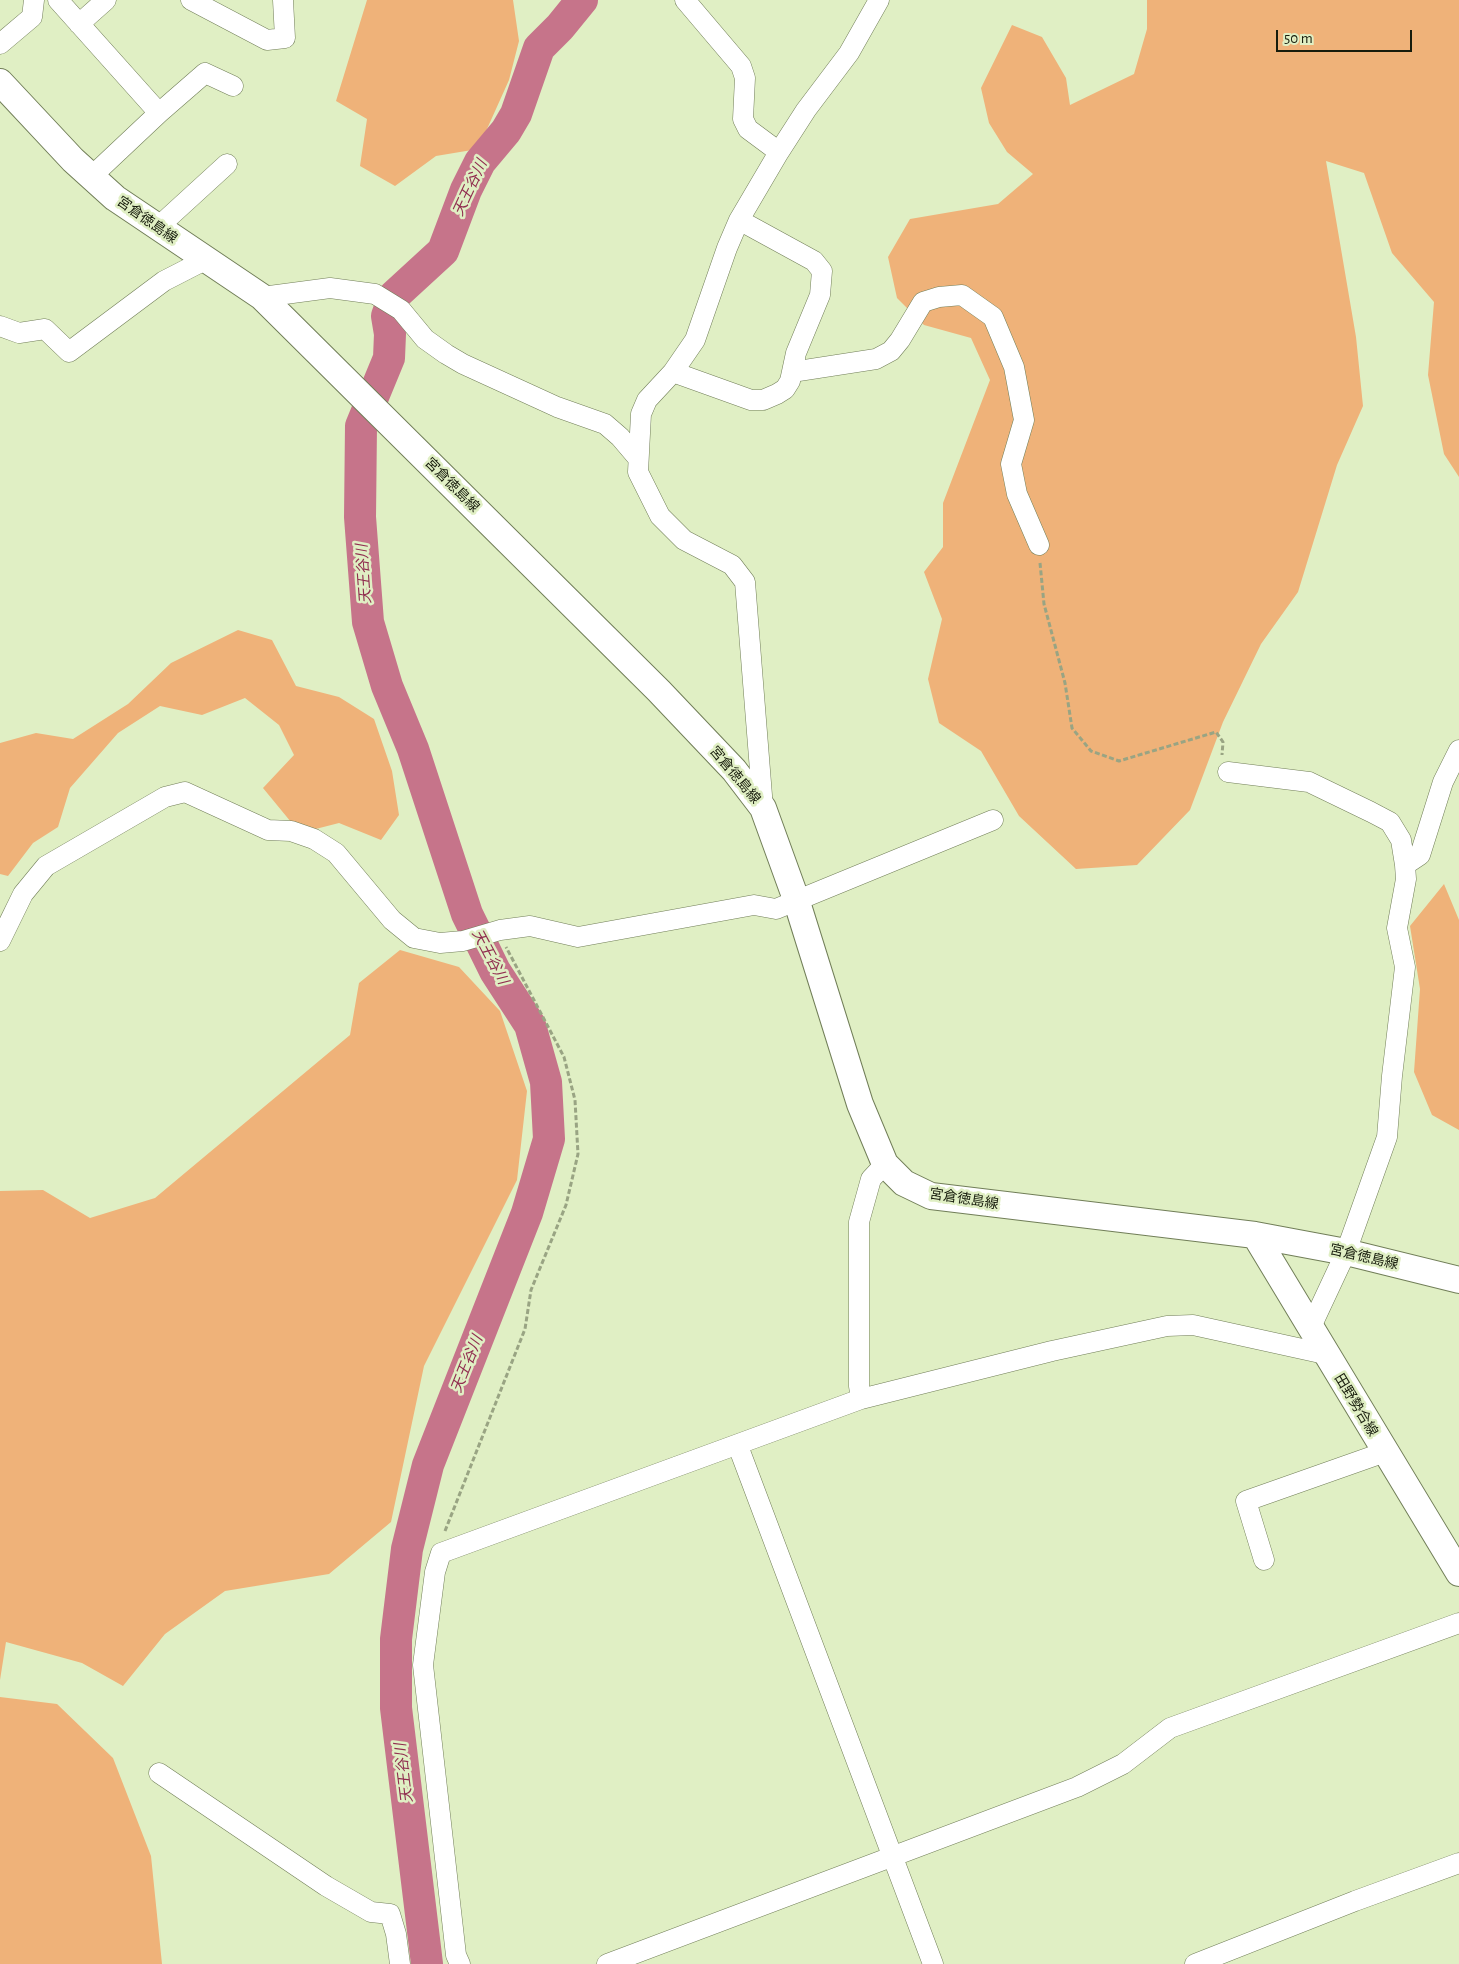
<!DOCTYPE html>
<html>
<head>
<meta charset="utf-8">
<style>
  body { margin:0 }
  #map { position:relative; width:1459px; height:1964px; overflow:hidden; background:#e0efc4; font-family:"Alegreya Sans",sans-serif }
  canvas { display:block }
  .scale { position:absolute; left:1276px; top:30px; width:136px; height:22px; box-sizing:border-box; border:2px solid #171c0c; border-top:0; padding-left:6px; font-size:15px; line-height:18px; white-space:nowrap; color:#171c0c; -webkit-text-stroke:4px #e0efc4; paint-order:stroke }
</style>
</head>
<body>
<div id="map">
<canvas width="1459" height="1964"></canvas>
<div class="scale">50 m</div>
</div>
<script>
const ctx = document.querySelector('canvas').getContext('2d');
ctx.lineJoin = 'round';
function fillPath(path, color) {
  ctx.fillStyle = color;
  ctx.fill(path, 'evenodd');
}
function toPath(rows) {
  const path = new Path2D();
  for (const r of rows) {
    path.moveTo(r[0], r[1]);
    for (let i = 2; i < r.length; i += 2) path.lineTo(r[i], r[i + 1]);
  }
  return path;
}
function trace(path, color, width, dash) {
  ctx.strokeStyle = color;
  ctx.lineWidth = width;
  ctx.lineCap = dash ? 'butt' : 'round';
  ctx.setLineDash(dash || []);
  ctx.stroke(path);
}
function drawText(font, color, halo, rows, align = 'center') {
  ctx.font = font + ' "Alegreya Sans","Noto Sans JP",sans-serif';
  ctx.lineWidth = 5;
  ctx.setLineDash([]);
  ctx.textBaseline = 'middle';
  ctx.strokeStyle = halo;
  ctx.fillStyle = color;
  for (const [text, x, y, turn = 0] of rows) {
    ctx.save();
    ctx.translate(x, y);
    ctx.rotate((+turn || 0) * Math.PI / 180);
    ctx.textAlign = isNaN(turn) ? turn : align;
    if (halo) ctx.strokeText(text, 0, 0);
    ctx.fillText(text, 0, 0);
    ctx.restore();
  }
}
fillPath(toPath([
  [367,0,513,0,519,41,509,80,478,149,436,156,395,186,360,166,367,119,336,101],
  [1147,0,1459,0,1459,477,1444,454,1428,375,1434,302,1392,253,1364,173,1326,161,1356,337,1363,406,1337,465,1298,592,1261,644,1223,722,1190,810,1137,865,1076,869,1019,816,981,751,939,723,928,679,942,619,924,572,943,547,943,503,990,380,971,338,924,325,897,298,888,257,910,219,998,204,1033,174,1007,152,989,123,981,88,1012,25,1042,37,1066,78,1070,105,1134,74,1147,29],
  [238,630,272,640,296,686,339,697,374,719,392,771,399,815,381,840,339,823,300,833,263,788,294,755,279,725,245,698,202,715,160,706,118,733,70,788,58,827,33,843,8,876,0,874,0,743,36,733,73,739,128,704,171,663],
  [1444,884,1459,920,1459,1130,1432,1115,1414,1072,1420,989,1410,926],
  [400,950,459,967,500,1011,527,1091,517,1180,424,1366,391,1522,329,1574,225,1591,165,1634,123,1686,82,1663,6,1642,0,1680,0,1191,43,1190,90,1218,155,1198,350,1035,359,983],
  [0,1697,57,1704,113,1758,151,1856,162,1964,0,1964]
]), '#efb279');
trace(toPath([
  [427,1964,396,1708,396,1639,407,1549,428,1465,527,1213,549,1139,546,1082,530,1025,495,971,467,914,413,749,387,686,368,622,360,517,361,426,389,358,390,334,387,316,394,296,443,251,466,190,480,162,506,131,516,114,539,48,560,27,582,0]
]), '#c6748a', 32);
const minor = toPath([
  [58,0,159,113,91,177],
  [191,0,267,40,285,38,283,0],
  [685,0,741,66,745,78,743,119,748,129,779,152],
  [79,24,106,0],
  [0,44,32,17,34,0],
  [159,113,205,73,233,86],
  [157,228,227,164],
  [262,297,330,288,375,294,401,310,425,339,446,354,463,364,557,407,605,424,620,437,637,457],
  [0,326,19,333,45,329,69,352,164,281,205,260],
  [673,372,751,400,763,400,777,394,785,389,790,381,796,353,820,295,822,271,814,261,739,220],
  [792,372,876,359,891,351,900,340,923,302,939,297,962,295,993,317,1014,367,1024,420,1011,464,1017,494,1039,545],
  [1228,772,1309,782,1371,812,1390,822,1401,840,1405,865,1406,879,1397,928,1405,967,1392,1076,1387,1137,1346,1252,1310,1329],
  [763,808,745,582,732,565,684,540,660,516,638,472,641,414,647,400,673,372,695,340,727,248,739,220,779,152,806,110,849,53,879,0],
  [1405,865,1420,855,1443,782,1459,750],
  [0,941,23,894,46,866,165,797,185,792,268,830,291,831,314,839,336,853,392,920,414,938,440,943,463,941,500,930,530,926,578,937,754,905,776,909,993,820],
  [861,1399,859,1386,859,1222,871,1179,885,1164],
  [738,1446,933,1964],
  [1264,1560,1246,1501,1385,1452],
  [159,1773,326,1886,371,1912,390,1914,396,1934,400,1964],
  [460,1964,456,1955,423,1665,435,1572,441,1553,861,1399,1052,1351,1167,1326,1193,1325,1325,1354],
  [607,1964,1077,1787,1123,1764,1170,1728,1459,1623],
  [1195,1964,1355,1901,1459,1863]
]);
const major = toPath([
  [0,82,73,160,115,198,262,297,659,691,734,770,763,808,796,899,860,1104,885,1164,904,1183,931,1196,1255,1235,1346,1252,1459,1280],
  [1255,1235,1459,1573]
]);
trace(minor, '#717e58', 21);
trace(major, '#717e58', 28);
trace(toPath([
  [1040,563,1044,604,1065,683,1072,728,1091,751,1119,761,1216,732,1223,742,1222,755],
  [445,1531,525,1329,531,1290,566,1205,578,1154,575,1100,564,1057,506,947]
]), '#99a483', 3, [5, 2.5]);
trace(minor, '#fff', 20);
trace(major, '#fff', 26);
drawText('14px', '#171c0c', '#e0efc4', [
  ["宮倉徳島線",147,220,35],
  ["宮倉徳島線",452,485,45],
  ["宮倉徳島線",735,775,50],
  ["宮倉徳島線",964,1199,9],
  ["宮倉徳島線",1364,1257,13],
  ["田野勢合線",1356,1405,59]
]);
drawText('italic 15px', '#902d4f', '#e0efc4', [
  ["天王谷川",470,188,-65],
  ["天王谷川",364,574,-94],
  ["天王谷川",490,957,62],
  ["天王谷川",467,1364,-68],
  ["天王谷川",404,1773,-97]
]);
</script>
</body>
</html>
